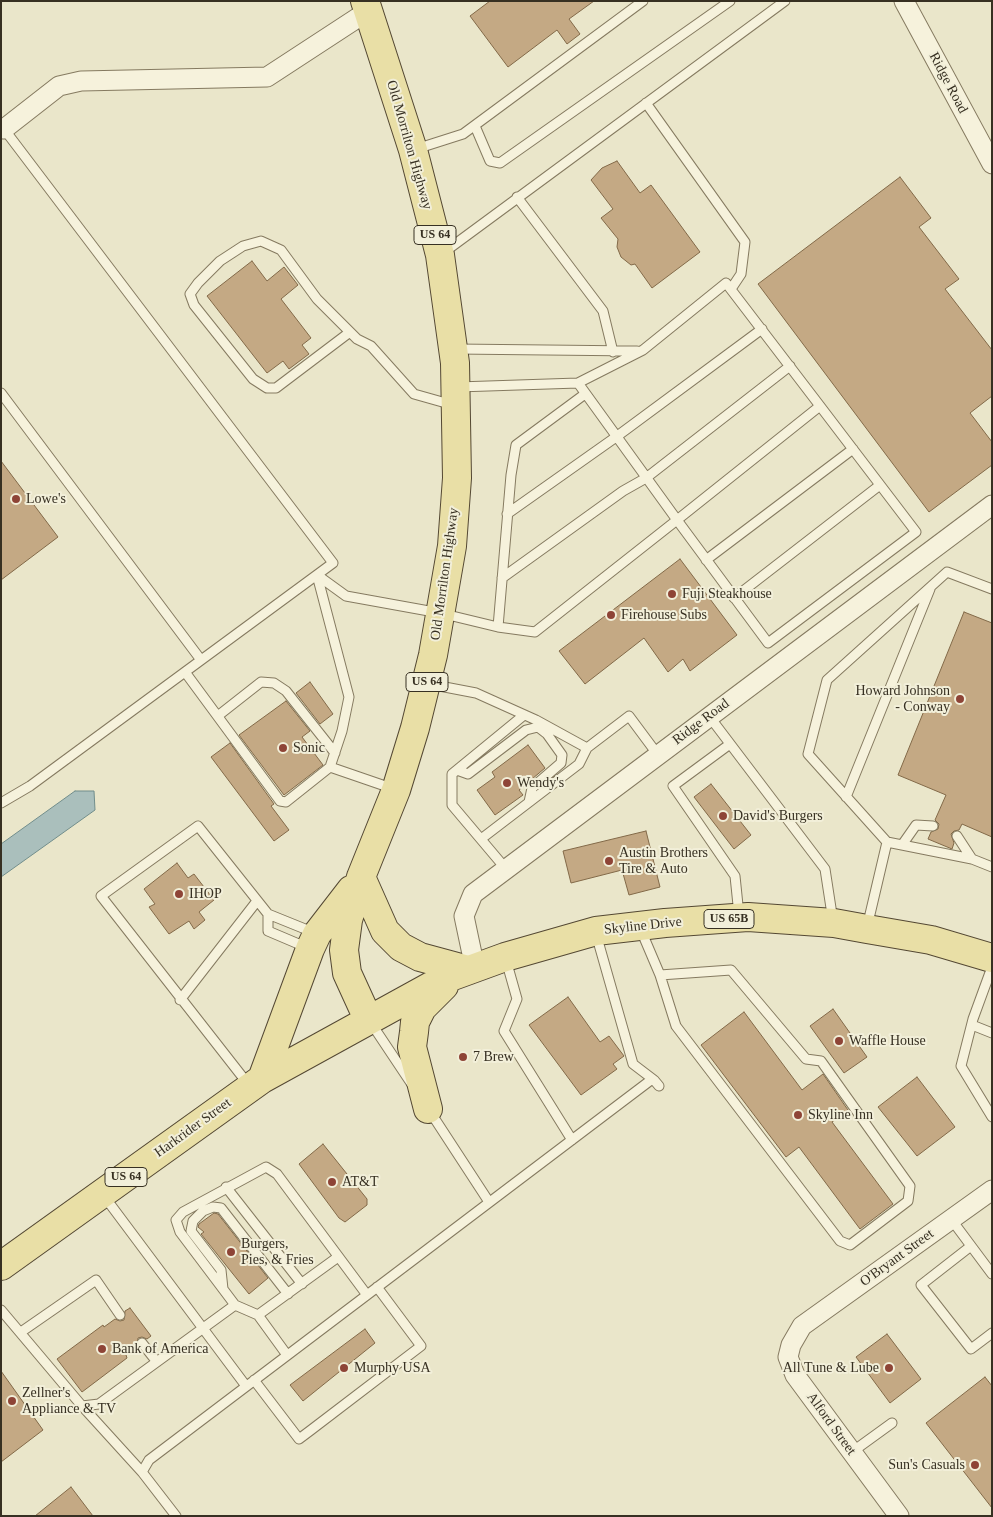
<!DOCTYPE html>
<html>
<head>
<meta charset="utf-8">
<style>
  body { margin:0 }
  #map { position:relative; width:993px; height:1517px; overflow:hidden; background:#eae6ca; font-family:Georgia,serif }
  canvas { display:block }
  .frame { position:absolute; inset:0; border:2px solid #373022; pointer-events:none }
</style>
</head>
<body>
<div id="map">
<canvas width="993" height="1517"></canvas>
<div class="frame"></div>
</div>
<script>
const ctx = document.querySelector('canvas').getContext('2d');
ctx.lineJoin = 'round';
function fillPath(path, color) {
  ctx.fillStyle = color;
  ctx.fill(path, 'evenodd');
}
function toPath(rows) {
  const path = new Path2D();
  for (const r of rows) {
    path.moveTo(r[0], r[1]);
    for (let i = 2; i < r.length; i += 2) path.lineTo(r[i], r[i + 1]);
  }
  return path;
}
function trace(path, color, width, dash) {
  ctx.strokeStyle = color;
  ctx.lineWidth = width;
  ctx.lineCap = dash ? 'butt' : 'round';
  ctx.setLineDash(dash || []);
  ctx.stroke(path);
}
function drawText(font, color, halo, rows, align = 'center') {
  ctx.font = font + ' Georgia,serif';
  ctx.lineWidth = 4;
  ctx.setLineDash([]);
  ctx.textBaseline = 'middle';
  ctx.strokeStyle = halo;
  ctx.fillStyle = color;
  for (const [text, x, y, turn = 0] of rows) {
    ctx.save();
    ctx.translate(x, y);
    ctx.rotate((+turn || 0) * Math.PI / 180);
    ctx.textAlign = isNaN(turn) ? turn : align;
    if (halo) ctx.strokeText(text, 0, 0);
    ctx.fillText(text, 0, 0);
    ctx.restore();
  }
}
const water = toPath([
  [75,791,94,791,95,810,1,877,1,844,75,791]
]);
fillPath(water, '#aabfbc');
trace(water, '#718d8b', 1);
const building = toPath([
  [490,1,594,1,569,19,580,34,567,44,557,30,508,67,470,16,490,1],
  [617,161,640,193,651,185,700,252,652,288,635,264,631,265,621,257,617,247,618,239,601,218,613,209,591,180,602,168,617,161],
  [900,177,931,218,919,227,959,279,945,289,992,350,992,396,970,413,992,442,992,465,929,512,758,284,900,177],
  [252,261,267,281,284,267,298,285,281,299,311,338,302,345,309,354,289,369,283,361,267,373,207,296,252,261],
  [1,461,58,537,1,580,1,461],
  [680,559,737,635,690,671,683,659,668,672,644,638,585,684,559,651,680,559],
  [964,612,992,623,992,837,962,824,959,830,954,831,951,834,954,843,952,849,928,839,931,832,938,829,939,824,935,820,946,795,898,775,964,612],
  [310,682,333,714,320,724,296,693,310,682],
  [286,701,310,731,302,737,323,765,284,795,239,735,286,701],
  [230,743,274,804,271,806,289,830,274,841,211,757,230,743],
  [528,745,545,768,519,790,523,795,495,815,477,790,495,777,492,772,528,745],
  [711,784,751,835,734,849,694,797,711,784],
  [646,831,660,887,629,895,622,870,571,883,563,851,646,831],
  [177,863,188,878,194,874,214,900,199,912,205,920,194,929,189,921,169,934,149,907,155,904,144,889,177,863],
  [568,997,600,1042,609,1036,624,1056,613,1064,617,1069,581,1095,529,1025,568,997],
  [833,1009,867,1057,844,1073,810,1026,833,1009],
  [744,1012,802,1090,823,1074,848,1110,832,1122,893,1204,860,1229,799,1147,786,1157,701,1045,744,1012],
  [917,1077,955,1127,917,1156,878,1107,917,1077],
  [323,1144,367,1199,367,1205,345,1222,339,1218,299,1164,323,1144],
  [214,1213,218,1214,268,1278,249,1294,201,1234,204,1232,198,1227,199,1224,214,1213],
  [130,1308,151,1336,147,1339,142,1337,138,1338,137,1347,126,1355,127,1358,82,1392,57,1359,103,1325,104,1327,115,1319,120,1321,124,1320,125,1311,130,1308],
  [365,1329,375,1343,303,1401,290,1385,365,1329],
  [887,1334,921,1379,890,1403,856,1357,887,1334],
  [1,1371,43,1430,1,1462,1,1371],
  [985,1377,992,1386,992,1508,926,1423,985,1377],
  [71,1487,93,1516,35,1516,71,1487]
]);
fillPath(building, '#c4a984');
trace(building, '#826948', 1);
const service = toPath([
  [646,103,745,242,741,274,731,289],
  [475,126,490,161,500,163,730,1],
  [416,149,463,134,643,1],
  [517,197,603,311,613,352],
  [443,253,785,1],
  [350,332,276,388,267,388,253,379,194,305,190,294,198,283,220,261,243,246,261,241,281,250,317,299,357,339,371,346,414,394,453,405],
  [456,349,637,351],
  [458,387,578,383,643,350,726,283,820,406,916,532,768,643,677,520,820,406],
  [1,393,201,660],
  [507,514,616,437,762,329],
  [706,560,853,449],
  [317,575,346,596,440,613,498,627,535,632,677,520,578,383],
  [317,575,349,697,342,731,330,767,394,789],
  [502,578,623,491,646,478,790,366],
  [734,598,880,485],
  [498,627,511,475,516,445,585,394],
  [185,672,280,801,286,802,330,767],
  [429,684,476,693,536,720,587,748],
  [219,715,261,682,274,683,286,691,335,753],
  [709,716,825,869,833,921],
  [730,744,673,786,735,876,739,915],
  [457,770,468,774,526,730,538,727,547,734,562,755,561,763,532,788,529,802],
  [846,797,930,589],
  [1,803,30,786,333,563,4,129],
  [957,836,972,859],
  [481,839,579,764,587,748,629,716,658,755],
  [887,842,972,859,992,867],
  [902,845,916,825,933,826],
  [506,869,452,805,452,774,524,715],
  [268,914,268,931,308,948],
  [867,927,887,842,808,754,827,680,947,572,992,589],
  [640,928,660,975,676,1026,840,1241,850,1245,908,1201,910,1186,821,1061,806,1059,731,970,660,975],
  [596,934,633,1064,654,1080],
  [506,960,517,999,504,1031,572,1140],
  [992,967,973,1019,961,1066,992,1117],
  [180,1000,257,901],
  [371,1023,411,1083],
  [972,1025,992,1033],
  [248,1084,101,896,198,826,268,914,315,933],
  [429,1110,489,1202],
  [226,1187,302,1284],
  [104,1196,246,1386],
  [951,1219,992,1274],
  [971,1246,921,1285,971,1349,992,1333],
  [223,1289,221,1270,191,1231,193,1221,203,1211,213,1207,221,1208,288,1294],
  [1,1310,82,1406,99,1404,235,1305],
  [258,1315,338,1257],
  [21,1332,96,1280,120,1315],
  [142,1343,157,1362],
  [287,1355,258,1315,235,1305,180,1232,176,1220,183,1212,266,1167,277,1174,367,1295],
  [254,1380,299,1439,311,1430,421,1346,377,1287],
  [82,1406,142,1472],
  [852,1452,892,1423],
  [176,1516,142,1472,149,1460,651,1080,654,1080,659,1086]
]);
const minor = toPath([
  [904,1,992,164],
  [4,129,59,86,81,81,267,77,368,11],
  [475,968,464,916,473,894,992,505],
  [899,1516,795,1375,788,1357,791,1345,802,1326,992,1190]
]);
const primary = toPath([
  [365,1,413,150,440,255,455,363,457,478,452,546,433,655,415,728,396,790,361,877,348,920,344,950,347,973,368,1019],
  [361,877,385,931,401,947,420,957,468,970],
  [262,1079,310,949,317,934,351,890],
  [428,1109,412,1047,414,1032,415,1022,422,1008,444,986],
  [1,1266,262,1079,442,980,505,957,596,931,665,923,748,917,834,923,867,929,931,940,992,958]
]);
trace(service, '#857a60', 11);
trace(minor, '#857a60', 21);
trace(primary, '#544833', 30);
trace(service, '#f6f2dc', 9);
trace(minor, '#f6f2dc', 19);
trace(primary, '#e9dfa6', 28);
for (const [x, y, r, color] of [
  [16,499,5,"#8e4436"],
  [672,594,5,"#8e4436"],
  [611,615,5,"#8e4436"],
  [960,699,5,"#8e4436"],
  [283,748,5,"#8e4436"],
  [507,783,5,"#8e4436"],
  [723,816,5,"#8e4436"],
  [609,861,5,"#8e4436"],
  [179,894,5,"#8e4436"],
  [839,1041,5,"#8e4436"],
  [463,1057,5,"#8e4436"],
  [798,1115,5,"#8e4436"],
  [332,1182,5,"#8e4436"],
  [231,1252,5,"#8e4436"],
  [102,1349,5,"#8e4436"],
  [344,1368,5,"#8e4436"],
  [889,1368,5,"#8e4436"],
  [12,1401,5,"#8e4436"],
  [975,1465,5,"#8e4436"]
]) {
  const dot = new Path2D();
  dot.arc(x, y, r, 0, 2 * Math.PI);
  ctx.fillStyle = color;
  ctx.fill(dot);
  trace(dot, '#f2efd9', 2);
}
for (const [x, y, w] of [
  [435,235,42],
  [427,682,42],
  [729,919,50],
  [126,1177,42]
]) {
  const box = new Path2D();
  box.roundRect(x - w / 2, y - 9.5, w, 19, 4);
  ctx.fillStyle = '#f2efd9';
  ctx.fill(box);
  trace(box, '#373022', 1);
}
drawText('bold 12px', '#373022', null, [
  ["US 64",435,235],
  ["US 64",427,682],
  ["US 65B",729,919],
  ["US 64",126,1177]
]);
drawText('14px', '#373022', '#f2efd9', [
  ["Ridge Road",948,83,62],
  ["Old Morrilton Highway",409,145,74],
  ["Old Morrilton Highway",445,574,-82],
  ["Ridge Road",701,722,-37],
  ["Skyline Drive",643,926,-6],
  ["Harkrider Street",193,1128,-36],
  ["O'Bryant Street",897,1258,-36],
  ["Alford Street",831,1424,54]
]);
drawText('14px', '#373022', '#f2efd9', [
  ["Lowe's",26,499],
  ["Fuji Steakhouse",682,594],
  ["Firehouse Subs",621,615],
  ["Howard Johnson",950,691,"right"],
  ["- Conway",950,707,"right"],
  ["Sonic",293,748],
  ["Wendy's",517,783],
  ["David's Burgers",733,816],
  ["Austin Brothers",619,853],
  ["Tire & Auto",619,869],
  ["IHOP",189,894],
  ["Waffle House",849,1041],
  ["7 Brew",473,1057],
  ["Skyline Inn",808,1115],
  ["AT&T",342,1182],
  ["Burgers,",241,1244],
  ["Pies, & Fries",241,1260],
  ["Bank of America",112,1349],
  ["Murphy USA",354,1368],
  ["All Tune & Lube",879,1368,"right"],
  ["Zellner's",22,1393],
  ["Appliance & TV",22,1409],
  ["Sun's Casuals",965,1465,"right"]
], 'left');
</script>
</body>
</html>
